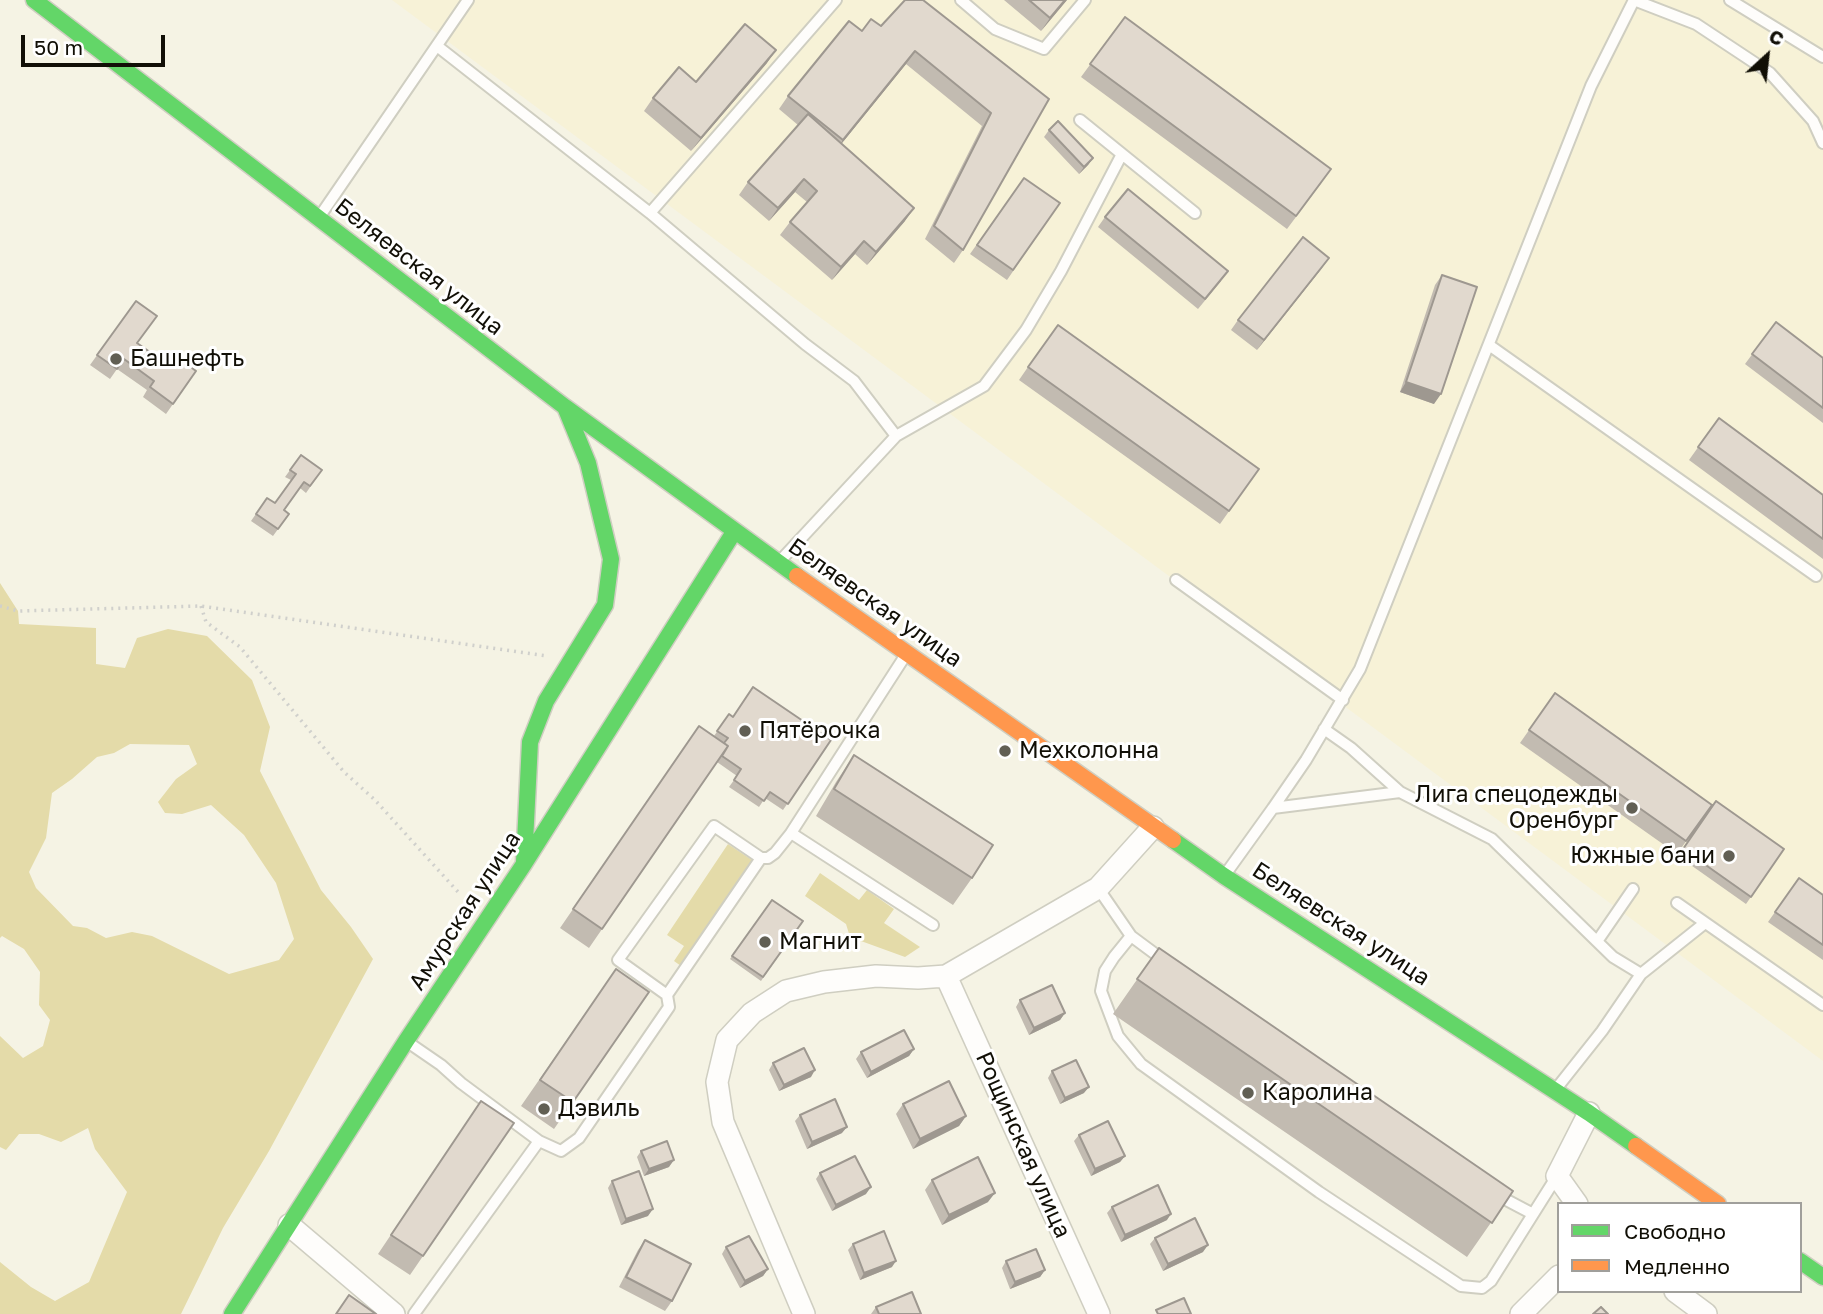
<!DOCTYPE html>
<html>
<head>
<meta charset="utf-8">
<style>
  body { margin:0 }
  #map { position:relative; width:1823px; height:1314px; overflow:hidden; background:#f5f3e4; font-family:"Golos Text",sans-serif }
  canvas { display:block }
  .legend { position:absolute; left:1557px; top:1202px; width:245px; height:91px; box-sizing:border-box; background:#fff; border:2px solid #a09f9b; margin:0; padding:9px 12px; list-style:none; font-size:21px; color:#110f06 }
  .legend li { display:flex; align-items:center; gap:14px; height:35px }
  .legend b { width:35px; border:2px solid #a09f9b }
  .north { position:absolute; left:1732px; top:21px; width:70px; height:70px; -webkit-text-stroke:5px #fff; paint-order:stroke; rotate:27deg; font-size:19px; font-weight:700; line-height:28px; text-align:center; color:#110f06 }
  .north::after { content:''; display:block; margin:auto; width:24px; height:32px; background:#110f06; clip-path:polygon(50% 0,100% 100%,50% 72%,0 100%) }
  .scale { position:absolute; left:21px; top:35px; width:144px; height:32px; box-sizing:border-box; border:4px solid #110f06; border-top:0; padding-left:9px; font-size:21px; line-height:24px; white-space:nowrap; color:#110f06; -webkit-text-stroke:5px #fff; paint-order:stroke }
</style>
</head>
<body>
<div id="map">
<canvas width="1823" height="1314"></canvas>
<ul class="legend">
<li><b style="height:9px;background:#63d668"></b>Свободно</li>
<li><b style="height:9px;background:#ff974d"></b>Медленно</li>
</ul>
<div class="north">С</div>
<div class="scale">50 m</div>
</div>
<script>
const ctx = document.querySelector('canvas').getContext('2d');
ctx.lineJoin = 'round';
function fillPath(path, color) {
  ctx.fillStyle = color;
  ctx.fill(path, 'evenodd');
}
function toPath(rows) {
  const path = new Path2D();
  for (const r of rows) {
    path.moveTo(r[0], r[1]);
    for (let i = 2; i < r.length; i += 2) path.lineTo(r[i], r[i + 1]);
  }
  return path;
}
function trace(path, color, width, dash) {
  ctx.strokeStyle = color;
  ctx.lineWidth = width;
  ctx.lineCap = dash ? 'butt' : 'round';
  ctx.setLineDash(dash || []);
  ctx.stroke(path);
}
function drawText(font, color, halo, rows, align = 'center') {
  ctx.font = font + ' "Golos Text",sans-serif';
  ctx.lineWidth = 6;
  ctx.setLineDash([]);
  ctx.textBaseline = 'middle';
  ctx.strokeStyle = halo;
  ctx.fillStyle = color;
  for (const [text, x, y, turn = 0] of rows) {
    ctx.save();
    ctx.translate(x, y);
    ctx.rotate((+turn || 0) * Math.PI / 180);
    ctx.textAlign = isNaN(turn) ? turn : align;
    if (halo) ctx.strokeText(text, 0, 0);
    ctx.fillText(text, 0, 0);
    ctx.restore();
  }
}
fillPath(toPath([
  [392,0,1823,0,1823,1061]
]), '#f7f2d7');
fillPath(toPath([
  [0,583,18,611,19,624,96,628,96,664,125,668,137,638,168,629,207,636,252,680,270,727,260,771,321,890,351,927,373,959,269,1151,223,1228,181,1314,0,1314,0,1262,31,1287,55,1301,89,1282,127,1192,95,1149,88,1128,61,1142,39,1134,19,1134,6,1150,0,1147,0,1036,23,1058,43,1046,50,1020,39,1005,40,972,24,949,2,936,0,938],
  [130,744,189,745,197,764,176,779,158,802,165,813,182,814,211,805,244,835,276,883,294,939,279,960,229,974,152,936,132,932,106,938,87,928,73,926,36,888,29,872,46,838,52,793,72,779,97,757,114,753],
  [728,844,752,860,681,966,674,961,684,946,667,935],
  [820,873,859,900,867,890,894,909,884,923,920,947,905,957,850,937,846,924,805,896]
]), '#e4dba9');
const lane = toPath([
  [961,0,995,29,1044,49,1085,0],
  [1730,0,1823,57],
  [437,46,650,213,805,344,854,381,896,436],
  [1080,120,1122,154],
  [650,213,836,0],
  [320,216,468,0],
  [1489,345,1816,576],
  [780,561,896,436,984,386,1026,330,1061,271,1122,154,1195,213],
  [1176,580,1343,700],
  [905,656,791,833,933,925],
  [1324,729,1351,748,1400,792],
  [1273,808,1306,760,1360,669,1591,86,1634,0,1696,24,1770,73,1813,121,1823,143],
  [1227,872,1273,808,1400,792,1492,839,1613,957,1641,974],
  [1098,888,1131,936,1166,962],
  [1677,903,1823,1005],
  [1131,936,1114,957,1105,971,1101,991,1118,1036,1141,1064,1319,1192,1461,1286,1482,1288,1491,1281,1557,1176],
  [1598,940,1633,889],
  [667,995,761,858],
  [409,1043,441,1065,461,1083,539,1141,561,1151,579,1138,669,1007,667,995,618,960,714,826,761,858,768,858,775,853,791,833],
  [1556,1089,1602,1031,1641,974,1705,923],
  [1497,1195,1533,1214],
  [414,1314,539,1141]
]);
const street = toPath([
  [946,976,1099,1314],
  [1577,1204,1557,1176,1589,1113],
  [289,1225,394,1314],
  [1675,1291,1706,1314],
  [804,1314,723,1122,717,1082,727,1040,752,1013,786,991,824,982,876,976,918,978,946,976,1098,888,1153,827],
  [1521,1314,1559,1276]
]);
const fast = toPath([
  [34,0,565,407,797,576],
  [1173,840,1224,876,1589,1113,1636,1146],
  [524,862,530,742,546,701,605,605,611,559,588,463,565,407],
  [1800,1261,1823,1277],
  [232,1314,406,1041,524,864,734,532]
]);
const slow = toPath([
  [797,576,1173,840],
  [1636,1146,1718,1204]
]);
trace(lane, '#cfcec1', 14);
trace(street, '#cfcec1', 24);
trace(fast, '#cfcec1', 19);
trace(slow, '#cfcec1', 19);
trace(toPath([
  [0,606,18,611,201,606,547,656],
  [201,606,206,622,240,647,344,772,375,800,459,893]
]), '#d0d0cc', 3.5, [2, 5]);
trace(lane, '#fefdfb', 10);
trace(street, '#fefdfb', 21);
trace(fast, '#63d668', 16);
trace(slow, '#ff974d', 16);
fillPath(toPath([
  [1004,0,1067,0,1041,31],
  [1125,17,1322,182,1287,229,1081,77],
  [881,26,1049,99,963,250,954,263,925,239,982,126,906,64,841,144,905,221,867,265,855,254,832,280,780,235,790,222,807,202,795,192,769,221,739,195,748,182,798,125,779,109,788,96,862,31],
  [767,63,691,151,644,111,653,98,696,82],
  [1049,130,1093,158,1088,165,1079,174,1044,137],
  [1024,178,1060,203,1007,280,970,254],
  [1105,217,1221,281,1198,309,1098,227],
  [1322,268,1257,350,1231,330,1238,320],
  [1442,275,1434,404,1400,392,1435,285],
  [136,301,137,343,167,364,196,371,166,414,143,397,147,390,117,369,110,379,90,365],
  [1776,322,1823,358,1823,423,1745,364],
  [1028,367,1259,469,1220,524,1019,380],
  [1719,418,1823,495,1823,559,1689,460],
  [301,455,322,470,306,493,300,488,284,510,289,514,273,536,251,521,267,498,275,503,291,480,285,477],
  [1555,693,1712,805,1677,854,1520,743],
  [729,714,733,717,831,740,783,810,765,798,759,807,729,787,737,776,717,762,589,948,560,928,699,726,714,736],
  [854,755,972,878,953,905,816,816,836,782],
  [1716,801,1784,849,1746,904,1678,856],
  [1799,878,1823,895,1823,960,1768,922],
  [772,900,803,921,761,981,730,959],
  [1159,948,1513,1191,1467,1257,1113,1014],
  [616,969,649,992,554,1129,521,1106],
  [1020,1000,1065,1013,1060,1020,1029,1035,1016,1007],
  [914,1049,909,1056,867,1078,856,1059,861,1052],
  [773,1063,811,1077,779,1091,769,1070],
  [1052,1071,1084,1093,1060,1104,1048,1078],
  [903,1104,966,1116,959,1126,913,1149,896,1114],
  [800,1115,842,1133,807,1149,795,1121],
  [468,1120,423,1256,410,1275,378,1254],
  [1079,1135,1125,1156,1120,1162,1091,1176,1074,1141],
  [641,1151,669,1167,644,1176,637,1157],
  [820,1173,866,1194,832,1211,816,1179],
  [932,1180,988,1202,942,1225,925,1190],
  [612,1181,648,1216,621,1225,608,1188],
  [1112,1207,1167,1220,1121,1242,1107,1213],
  [1155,1238,1203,1252,1163,1271,1150,1244],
  [645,1240,672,1301,665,1311,619,1287,638,1250],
  [853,1244,892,1267,860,1280,848,1250],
  [726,1247,768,1269,763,1276,740,1288,722,1254],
  [1006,1261,1045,1270,1040,1277,1010,1289,1002,1268],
  [876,1307,921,1314,871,1314]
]), '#c2bbb1');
fillPath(toPath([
  [1065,0,1067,0,1041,31,1050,18],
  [776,50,767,63,691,151,701,138],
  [915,51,906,64,834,153,843,140],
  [1093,158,1088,165,1079,174,1084,167],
  [804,179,795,192,769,221,778,208],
  [914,208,905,221,867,265,876,252],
  [864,241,855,254,832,280,841,267],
  [1329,258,1322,268,1257,350,1264,340],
  [1406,382,1441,394,1434,404,1400,392],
  [1065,1013,1060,1020,1029,1035,1034,1028],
  [914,1049,909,1056,867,1078,871,1072],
  [815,1070,811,1077,779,1091,784,1085],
  [1089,1087,1084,1093,1060,1104,1065,1098],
  [966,1116,959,1126,913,1149,920,1139],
  [847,1127,842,1133,807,1149,812,1142],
  [1125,1156,1120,1162,1091,1176,1095,1169],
  [674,1160,669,1167,644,1176,649,1169],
  [871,1187,866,1194,832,1211,836,1205],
  [995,1193,988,1202,942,1225,949,1215],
  [653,1209,648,1216,621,1225,626,1219],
  [1171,1214,1167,1220,1121,1242,1125,1235],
  [1208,1245,1203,1252,1163,1271,1168,1264],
  [896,1261,892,1267,860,1280,864,1273],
  [768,1269,763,1276,740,1288,745,1281],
  [1045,1270,1040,1277,1010,1289,1015,1282]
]), '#9e9890');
const building = toPath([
  [905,0,923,0,1049,99,963,250,934,226,991,113,915,51,843,140,788,96,849,21,862,31,871,19,881,26,905,0],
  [1029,0,1065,0,1050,18,1029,0],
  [1125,17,1331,169,1296,216,1090,64,1125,17],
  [745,24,776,50,701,138,653,98,679,67,696,82,745,24],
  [808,114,914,208,876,252,864,241,841,267,790,222,817,191,804,179,778,208,748,182,808,114],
  [1058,121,1093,158,1084,167,1049,130,1058,121],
  [1024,178,1060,203,1013,270,977,245,1024,178],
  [1128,189,1228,271,1205,299,1105,217,1128,189],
  [1303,237,1329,258,1264,340,1238,320,1303,237],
  [1442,275,1477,287,1441,394,1406,382,1442,275],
  [136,301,157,316,137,343,167,364,174,355,196,371,173,404,150,387,154,381,124,359,117,369,97,355,136,301],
  [1776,322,1823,358,1823,408,1752,354,1776,322],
  [1058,325,1259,469,1229,511,1028,367,1058,325],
  [1719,418,1823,495,1823,539,1698,447,1719,418],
  [301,455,322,470,310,486,304,482,284,510,289,514,278,529,256,514,267,498,275,503,296,474,290,470,301,455],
  [753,687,831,740,788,804,770,792,764,801,734,780,741,769,722,756,728,746,724,743,728,738,717,731,729,714,733,717,753,687],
  [1555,693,1712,805,1686,841,1529,730,1555,693],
  [699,726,728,746,602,929,573,909,699,726],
  [854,755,993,845,972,878,834,789,854,755],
  [1716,801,1784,849,1751,897,1683,849,1716,801],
  [1799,878,1823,895,1823,945,1775,912,1799,878],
  [772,900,803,921,763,977,732,956,772,900],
  [1159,948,1513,1191,1492,1223,1137,979,1159,948],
  [616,969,649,992,573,1102,540,1080,616,969],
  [1052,985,1065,1013,1034,1028,1020,1000,1052,985],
  [904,1030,914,1049,871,1072,861,1052,904,1030],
  [804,1048,815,1070,784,1085,773,1063,804,1048],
  [1076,1060,1089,1087,1065,1098,1052,1071,1076,1060],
  [949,1081,966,1116,920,1139,903,1104,949,1081],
  [835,1099,847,1127,812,1142,800,1115,835,1099],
  [481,1101,514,1123,423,1256,391,1235,481,1101],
  [1108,1121,1125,1156,1095,1169,1079,1135,1108,1121],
  [667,1141,674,1160,649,1169,641,1151,667,1141],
  [855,1156,871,1187,836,1205,820,1173,855,1156],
  [978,1157,995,1193,949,1215,932,1180,978,1157],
  [639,1171,653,1209,626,1219,612,1181,639,1171],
  [1158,1185,1171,1214,1125,1235,1112,1207,1158,1185],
  [1195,1218,1208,1245,1168,1264,1155,1238,1195,1218],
  [884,1231,896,1261,864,1273,853,1244,884,1231],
  [749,1236,768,1269,745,1281,726,1247,749,1236],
  [645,1240,691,1264,672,1301,626,1277,645,1240],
  [1036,1249,1045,1270,1015,1282,1006,1261,1036,1249],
  [912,1292,921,1314,879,1314,876,1307,912,1292],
  [349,1295,376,1314,336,1314,349,1295],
  [1184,1298,1191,1314,1158,1314,1156,1310,1184,1298],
  [1601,1307,1608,1314,1593,1314,1601,1307]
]);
fillPath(building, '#e1d9ce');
trace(building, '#9e9890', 2);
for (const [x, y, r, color] of [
  [116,359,7,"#615f54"],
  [745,731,7,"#615f54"],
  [1005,751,7,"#615f54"],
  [1632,808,7,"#615f54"],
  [1729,856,7,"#615f54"],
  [765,942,7,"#615f54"],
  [1248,1093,7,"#615f54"],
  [544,1109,7,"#615f54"]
]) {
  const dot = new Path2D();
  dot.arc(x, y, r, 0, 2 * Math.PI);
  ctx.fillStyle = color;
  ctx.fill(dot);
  trace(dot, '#fff', 2.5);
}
drawText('23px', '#110f06', '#fff', [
  ["Беляевская улица",419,267,38],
  ["Беляевская улица",875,603,35],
  ["Амурская улица",465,911,-57],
  ["Беляевская улица",1341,924,33],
  ["Рощинская улица",1023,1145,66]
]);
drawText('23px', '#110f06', '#fff', [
  ["Башнефть",130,359],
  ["Пятёрочка",759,731],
  ["Мехколонна",1019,751],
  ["Лига спецодежды",1618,795,"right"],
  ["Оренбург",1618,821,"right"],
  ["Южные бани",1715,856,"right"],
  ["Магнит",779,942],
  ["Каролина",1262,1093],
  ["Дэвиль",558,1109]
], 'left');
</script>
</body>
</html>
